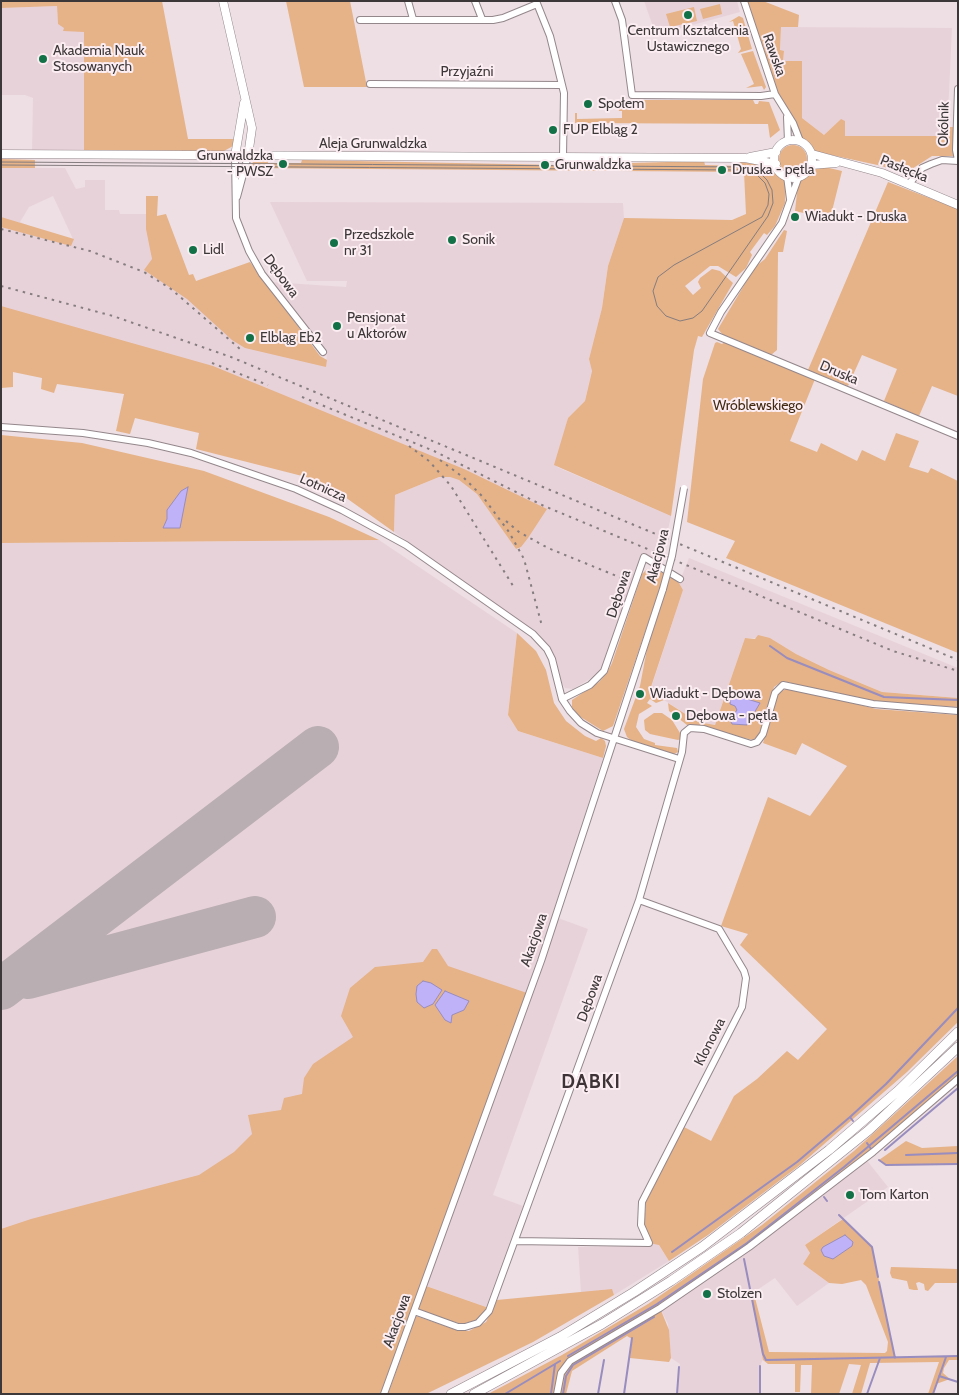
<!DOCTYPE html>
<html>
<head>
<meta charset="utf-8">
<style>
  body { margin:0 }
  #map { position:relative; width:959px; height:1395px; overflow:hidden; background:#eddfe4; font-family:Cabin,sans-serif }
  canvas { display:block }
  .frame { position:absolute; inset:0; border:2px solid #3c3738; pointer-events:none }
</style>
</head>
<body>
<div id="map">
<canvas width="959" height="1395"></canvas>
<div class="frame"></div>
</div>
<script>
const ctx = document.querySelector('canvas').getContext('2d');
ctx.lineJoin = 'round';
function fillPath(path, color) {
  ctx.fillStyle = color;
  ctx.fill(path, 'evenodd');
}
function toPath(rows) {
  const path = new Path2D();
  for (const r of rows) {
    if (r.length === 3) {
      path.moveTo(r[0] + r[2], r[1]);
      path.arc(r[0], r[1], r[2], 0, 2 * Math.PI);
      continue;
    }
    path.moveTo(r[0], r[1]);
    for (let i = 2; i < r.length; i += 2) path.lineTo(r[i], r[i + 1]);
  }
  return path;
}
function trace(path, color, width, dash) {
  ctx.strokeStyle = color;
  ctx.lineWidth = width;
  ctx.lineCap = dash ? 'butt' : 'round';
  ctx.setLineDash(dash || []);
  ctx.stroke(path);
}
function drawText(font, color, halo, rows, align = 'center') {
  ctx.font = font + ' Cabin,sans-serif';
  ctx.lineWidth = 4;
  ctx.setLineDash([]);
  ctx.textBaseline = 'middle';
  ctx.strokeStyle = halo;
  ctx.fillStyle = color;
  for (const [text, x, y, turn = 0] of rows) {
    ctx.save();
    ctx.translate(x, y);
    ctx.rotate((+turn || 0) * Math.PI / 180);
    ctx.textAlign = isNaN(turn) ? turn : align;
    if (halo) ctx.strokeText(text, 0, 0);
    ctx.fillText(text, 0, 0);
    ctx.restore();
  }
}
fillPath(toPath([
  [644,1,737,1,740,12,656,35],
  [57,6,58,24,84,31,84,150,32,150,33,98,25,95,1,95,1,8],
  [781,27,952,28,947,136,845,136,845,122,841,119,824,135,802,118,802,62,783,61,784,51,780,51],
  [1,168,65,168,76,189,85,187,85,180,105,180,105,210,119,210,120,214,146,214,152,259,326,367,327,351,271,282,346,287,347,281,307,281,270,202,623,203,624,218,608,266,602,308,589,359,592,370,585,401,568,418,557,467,671,516,661,563,641,556,606,661,598,674,573,689,565,688,561,682,554,654,539,634,394,532,395,495,439,477,450,477,459,480,477,494,516,549,519,549,479,482,1,317],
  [53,196,73,239,72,243,20,222,29,207],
  [379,540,517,633,508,715,518,731,603,758,527,993,1,1394,1,543],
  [689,558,958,668,958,698,882,692,829,670,796,654,770,638,745,638,715,725,698,722,650,691,683,590,679,583],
  [558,918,588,929,493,1195,523,1206,486,1307,426,1286],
  [865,1158,888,1187,805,1245,810,1253,803,1264,829,1283,797,1306,775,1278,751,1294,764,1357,760,1366,760,1394,677,1394,680,1364,671,1358,668,1324,660,1308],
  [649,1243,658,1244,669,1261,614,1295,611,1289,581,1293,578,1247,649,1246]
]), '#e8d2d9');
fillPath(toPath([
  [1,1,162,1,188,139,235,139,233,146,224,151,84,150,84,32,63,31,64,28,58,24,57,6,1,8],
  [286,1,350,1,367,87,304,87],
  [747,1,763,1,799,15,798,27,781,27,780,50,784,51,783,61,802,61,802,118,824,135,841,119,845,121,845,136,947,136,947,127,956,127,956,156,932,156,904,174,882,166,813,151,801,137,778,93],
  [720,4,722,14,703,19,700,9],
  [694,7,697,21,670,27,666,14],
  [739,16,743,18,752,49,738,53,741,49,733,21,729,22],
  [753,51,766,87,764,90,762,86,746,88,754,84,741,54],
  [619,100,753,100,755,104,758,104,759,101,769,102,780,130,770,138,768,124,575,123,575,113,577,113,577,119,622,118,622,111,619,111,618,106],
  [793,159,14],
  [1,159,35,160,35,168,1,168],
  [255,160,268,160,268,163,301,163,302,160,558,165,704,161,705,165,740,166,740,162,772,166,786,182,785,203,775,226,767,235,764,233,750,252,752,255,746,268,736,277,718,266,710,266,685,286,693,295,701,288,698,282,700,278,712,269,720,271,733,283,702,337,698,336,694,350,671,516,554,465,568,418,585,401,592,371,589,359,602,308,608,266,624,218,732,220,746,214,744,172,248,168],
  [816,167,825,167,842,171,830,219,795,211,798,184,801,179],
  [888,182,958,209,958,396,932,386,919,416,884,401,897,369,862,355,848,386,808,370],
  [146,196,158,196,157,216,166,214,189,275,193,274,196,281,250,262,320,356,327,360,326,367,245,348,232,340,187,299,144,270,152,259,146,229],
  [1,217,74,239,71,246,1,227],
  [784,230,787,231,783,252,778,252,777,350,771,355,723,335,718,329,755,267,765,259],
  [1,306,213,366,464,469,547,509,528,538,521,547,516,549,477,494,459,480,450,477,439,477,395,495,394,532,331,487,314,479,196,449,199,433,135,418,130,434,116,431,124,394,57,384,54,393,41,389,42,378,13,372,13,387,1,388],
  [717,342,722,344,725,342,815,379,790,441,817,452,821,443,857,461,862,450,885,461,896,433,919,441,909,467,928,473,931,468,958,481,958,653,726,558,735,541,687,522,703,379,715,343],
  [1,435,82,443,204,471,329,517,379,540,1,543],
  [647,569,664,573,660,588,613,726,603,731,579,716,572,707,572,700,599,682,607,673,612,663,642,574],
  [670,577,679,583,683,590,650,690,664,700,656,703,650,699,647,703,652,706,639,714,636,727,644,739,655,743,655,745,677,748,678,752,674,754,632,741,627,737,624,729,640,686,647,649],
  [517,633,536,651,546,670,554,703,566,721,585,736,596,741,601,738,605,741,606,746,603,758,518,731,508,715],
  [758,635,770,638,796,654,829,670,882,692,958,698,958,707,888,703,848,697,783,681,774,687,759,735,753,740,687,725,669,711,668,703,698,722,715,725,745,638,755,639],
  [790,687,876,709,958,715,958,1022,907,1072,800,1165,708,1235,669,1261,659,1245,649,1243,644,1225,646,1202,684,1127,711,1141,734,1096,757,1079,787,1051,798,1060,827,1029,740,945,748,934,721,926,768,797,810,816,847,766,802,743,796,755,763,743,778,693],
  [654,713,662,713,672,720,680,733,681,739,678,740,650,734,645,730,644,720],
  [432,949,437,949,448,966,527,993,381,1394,1,1394,1,1229,31,1219,199,1175,234,1152,252,1134,248,1115,281,1110,284,1098,302,1094,304,1078,313,1064,353,1037,341,1016,350,988,375,967,423,962],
  [958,1056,958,1079,833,1183,660,1308,669,1330,671,1358,669,1362,630,1358,632,1339,627,1336,572,1371,566,1394,488,1394,562,1355,648,1304,762,1225,854,1151],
  [906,1141,922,1148,958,1146,958,1164,886,1165,879,1160],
  [843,1219,872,1247,895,1358,958,1356,958,1360,949,1360,944,1368,943,1373,950,1379,936,1384,933,1394,928,1394,939,1362,870,1363,861,1394,852,1394,861,1365,849,1364,839,1394,811,1394,812,1365,801,1365,800,1392,795,1392,795,1364,768,1364,763,1360,751,1294,754,1294,769,1352,885,1353,887,1351,888,1342,866,1285,861,1280,842,1284,829,1283,803,1264,810,1253,805,1245],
  [891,1267,958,1269,958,1283,935,1283,928,1291,925,1290,924,1284,919,1282,916,1283,918,1290,914,1290,909,1289,907,1281,892,1278,890,1273],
  [426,1286,486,1307,486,1310,477,1320,462,1324,430,1315,418,1310],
  [612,1289,614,1295,533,1342,426,1394,388,1394,416,1316,459,1331,469,1331,486,1322,497,1300]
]), '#e6b287');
const water = toPath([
  [188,487,180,528,163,528,167,519,167,510,181,491,188,487],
  [731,694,760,703,747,725,732,724,730,720,737,710,735,706,730,704,731,694],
  [423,981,431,983,442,990,433,1004,424,1008,417,1002,416,994,417,986,423,981],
  [445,991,469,1001,464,1010,452,1015,451,1023,445,1020,435,1005,445,991],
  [845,1235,853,1242,852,1246,833,1259,824,1256,821,1250,823,1247,845,1235]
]);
fillPath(water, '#c0b2f8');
trace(water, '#988dbe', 1);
trace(toPath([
  [770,646,787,658,884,697,958,700],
  [853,1121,850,1117,886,1084,958,1008],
  [867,1143,871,1149],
  [885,1150,958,1088],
  [906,1155,958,1153],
  [879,1160,886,1165,958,1164],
  [824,1197,827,1201],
  [839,1215,872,1247,878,1277],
  [672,1252,797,1162,850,1117],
  [744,1259,763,1354,766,1360,958,1356],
  [879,1282,895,1358],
  [568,1356,657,1304,747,1243,844,1167,958,1071],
  [760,1366,760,1394],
  [939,1376,958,1382],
  [505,1394,560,1361],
  [551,1394,555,1364],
  [563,1394,566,1376,573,1365,654,1317],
  [598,1394,604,1360],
  [624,1394,632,1338],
  [677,1394,679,1367],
  [867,1394,880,1358],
  [933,1394,946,1357]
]), '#988dbe', 2);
trace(toPath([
  [28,978,255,917],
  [1,989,318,747]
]), '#b9aeb2', 42);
const minor = toPath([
  [408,1,413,19],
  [475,1,482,19],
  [536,1,550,36,564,93,563,157],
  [615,1,622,20,632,95,761,96,775,94],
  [744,1,775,94,793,123,800,141],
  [360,20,493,20,503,18,537,4],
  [370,84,562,85],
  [958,89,956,150,958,160],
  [787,117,788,141],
  [235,156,236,218,249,251,262,274,323,352],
  [787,176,790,199],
  [799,176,782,223,721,312,710,333,958,436],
  [909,184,922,168,931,164,942,160,958,161],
  [237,197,248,156],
  [1,427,83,433,148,443,191,453,296,489,342,510,406,545,533,634,547,649,552,659,562,699,570,711,581,723,597,733,679,759],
  [562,699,590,685,604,671,644,557,680,579],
  [515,1241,649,1243,641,1225,642,1202,742,1007,746,978,744,971,719,929,639,900],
  [414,1311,458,1327,465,1327,478,1323,489,1311,639,900,682,752,684,733,690,728,704,729,751,744,757,742,763,734,775,693,783,685,873,704,958,711],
  [384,1394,541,961,663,589],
  [557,1394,561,1373,570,1361,660,1308,749,1247,873,1152,958,1079]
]);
const major = toPath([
  [223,1,252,128,248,156],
  [793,159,19],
  [1,154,745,158,776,164],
  [812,154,882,173,958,205],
  [235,156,244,103],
  [750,157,776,152],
  [811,165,836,163]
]);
const highway = toPath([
  [451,1394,560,1337,634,1292,702,1247,829,1150,899,1090,958,1032],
  [474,1394,602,1324,671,1281,741,1233,869,1130,958,1047]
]);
trace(minor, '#94878b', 8);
trace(major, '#94878b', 9);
trace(highway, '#94878b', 10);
trace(minor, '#fff', 6);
trace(major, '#fff', 8);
trace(highway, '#fff', 9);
trace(toPath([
  [1,162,744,167,758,171,767,180,772,190,773,203,768,216,702,311,693,318,680,321,666,316,657,306,653,291,658,277,674,265,762,217,768,205,769,194,765,183,757,175,738,170,1,165]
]), '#857d7f', 1);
trace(toPath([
  [1,229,90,251,144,272,171,289,240,349],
  [1,286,113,316,231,357,958,660],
  [212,363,268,385],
  [302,397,434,451,544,506,686,565,893,651,958,671],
  [409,446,429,461,451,486,515,589],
  [440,460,464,478,483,497,509,532,524,559,542,626],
  [506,521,519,532,548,548,624,579]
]), '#857d7f', 2, [2.5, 5]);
const minorBridge = toPath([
  [663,589,672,556,684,488]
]);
trace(minorBridge, '#94878b', 8, []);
trace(minorBridge, '#fff', 6);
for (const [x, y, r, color] of [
  [688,15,5,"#127146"],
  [43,59,5,"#127146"],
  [588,104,5,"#127146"],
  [553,130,5,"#127146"],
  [283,164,5,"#127146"],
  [545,165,5,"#127146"],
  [722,170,5,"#127146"],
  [795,217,5,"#127146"],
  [452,240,5,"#127146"],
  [334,243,5,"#127146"],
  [193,250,5,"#127146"],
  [337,326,5,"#127146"],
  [250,338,5,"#127146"],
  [640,694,5,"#127146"],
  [676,716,5,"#127146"],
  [850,1195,5,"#127146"],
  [707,1294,5,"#127146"]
]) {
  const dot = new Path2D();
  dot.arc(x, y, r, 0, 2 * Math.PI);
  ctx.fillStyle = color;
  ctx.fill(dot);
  trace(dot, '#fbedf1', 2);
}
drawText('14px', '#3c3738', '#fbedf1', [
  ["Centrum Kształcenia",688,31,"center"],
  ["Ustawicznego",688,47,"center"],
  ["Akademia Nauk",53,51],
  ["Stosowanych",53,67],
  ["Społem",598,104],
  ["FUP Elbląg 2",563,130],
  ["Grunwaldzka",273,156,"right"],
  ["- PWSZ",273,172,"right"],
  ["Grunwaldzka",555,165],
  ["Druska - pętla",732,170],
  ["Wiadukt - Druska",805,217],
  ["Przedszkole",344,235],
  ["nr 31",344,251],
  ["Sonik",462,240],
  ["Lidl",203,250],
  ["Pensjonat",347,318],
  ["u Aktorów",347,334],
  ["Elbląg Eb2",260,338],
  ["Wiadukt - Dębowa",650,694],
  ["Dębowa - pętla",686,716],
  ["Tom Karton",860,1195],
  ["Stolzen",717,1294]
], 'left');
drawText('14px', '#3c3738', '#fbedf1', [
  ["Rawska",774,55,70],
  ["Przyjaźni",467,72],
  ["Okólnik",944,124,-89],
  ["Aleja Grunwaldzka",373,144],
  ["Pasłęcka",904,169,22],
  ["Dębowa",281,276,54],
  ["Druska",839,373,23],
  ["Lotnicza",323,488,24],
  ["Akacjowa",658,556,-76],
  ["Dębowa",619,594,-72],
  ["Akacjowa",534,940,-71],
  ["Dębowa",590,998,-70],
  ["Klonowa",710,1042,-63],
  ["Akacjowa",397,1321,-70]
]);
drawText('14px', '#422912', '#fbedf1', [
  ["Wróblewskiego",758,406]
]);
ctx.letterSpacing = '1px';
drawText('bold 19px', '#3e3337', '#fbedf1', [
  ["DĄBKI",591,1082]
]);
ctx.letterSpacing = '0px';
</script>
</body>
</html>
